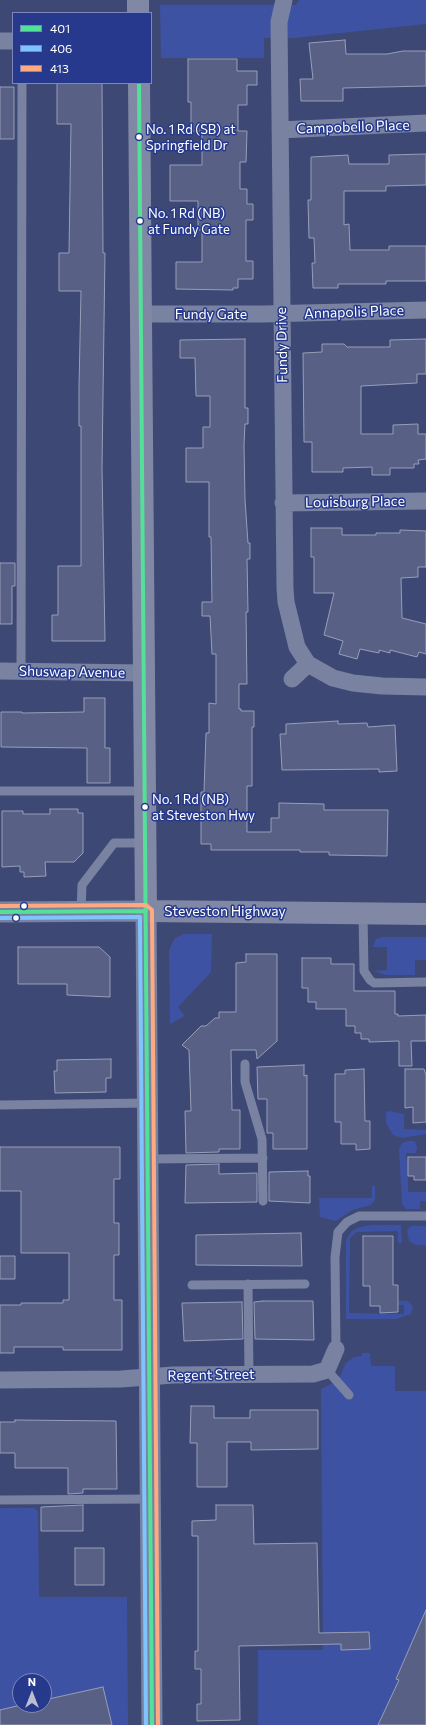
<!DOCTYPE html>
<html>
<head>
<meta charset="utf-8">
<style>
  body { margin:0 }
  #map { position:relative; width:426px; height:1725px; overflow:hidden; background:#3d4875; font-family:Commissioner,sans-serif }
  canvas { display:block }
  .legend { position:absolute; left:12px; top:12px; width:140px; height:72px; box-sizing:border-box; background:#26398c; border:1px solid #7d88ba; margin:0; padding:5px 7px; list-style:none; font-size:12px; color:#fff }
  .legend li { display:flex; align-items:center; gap:8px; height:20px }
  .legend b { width:20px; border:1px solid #7d88ba }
  .north { position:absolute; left:12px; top:1673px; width:40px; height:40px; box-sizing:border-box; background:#26398c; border:1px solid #7d88ba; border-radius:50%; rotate:0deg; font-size:11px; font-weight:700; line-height:16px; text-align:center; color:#fff }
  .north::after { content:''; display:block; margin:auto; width:14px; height:18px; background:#bbbfcf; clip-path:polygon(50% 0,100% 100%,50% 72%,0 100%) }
</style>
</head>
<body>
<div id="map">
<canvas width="426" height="1725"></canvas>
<ul class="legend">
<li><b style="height:5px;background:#53e098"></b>401</li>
<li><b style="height:5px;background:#80c4ff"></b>406</li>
<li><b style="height:5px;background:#ffa980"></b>413</li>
</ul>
<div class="north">N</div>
</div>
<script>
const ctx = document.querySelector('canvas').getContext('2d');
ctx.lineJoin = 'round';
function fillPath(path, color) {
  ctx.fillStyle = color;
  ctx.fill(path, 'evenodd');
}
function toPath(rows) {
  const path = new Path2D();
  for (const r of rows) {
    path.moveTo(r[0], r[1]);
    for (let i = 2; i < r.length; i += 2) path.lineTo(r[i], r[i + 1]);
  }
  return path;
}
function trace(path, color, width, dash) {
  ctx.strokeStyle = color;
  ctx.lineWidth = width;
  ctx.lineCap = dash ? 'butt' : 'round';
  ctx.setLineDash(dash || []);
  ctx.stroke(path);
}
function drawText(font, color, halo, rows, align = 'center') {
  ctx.font = font + ' Commissioner,sans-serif';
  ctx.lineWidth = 3;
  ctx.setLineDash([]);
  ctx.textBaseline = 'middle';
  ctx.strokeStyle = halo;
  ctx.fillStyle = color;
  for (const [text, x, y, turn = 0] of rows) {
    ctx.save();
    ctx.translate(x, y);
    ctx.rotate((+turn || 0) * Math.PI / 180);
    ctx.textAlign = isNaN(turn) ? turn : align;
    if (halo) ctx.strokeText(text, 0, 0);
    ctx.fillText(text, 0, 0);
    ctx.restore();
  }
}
fillPath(toPath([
  [299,0,426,0,426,24,294,38,264,38,264,58,161,58,160,5,296,5],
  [184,934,212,934,211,972,178,1007,185,1016,170,1024,169,950,175,938],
  [381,937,426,937,426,960,415,960,415,975,386,975,373,971,387,970,387,947,373,947,376,939],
  [389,1111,404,1114,404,1129,426,1130,426,1134,403,1138,393,1135,386,1123,386,1112],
  [408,1141,415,1141,417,1148,416,1153,406,1153,406,1159,408,1159,408,1192,426,1192,426,1201,420,1201,420,1209,406,1209,402,1204,399,1149,402,1143],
  [372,1186,375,1186,375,1200,371,1205,352,1210,336,1221,320,1217,319,1198,372,1198],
  [371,1225,401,1225,402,1241,402,1243,398,1243,398,1231,357,1232,350,1238,349,1313,404,1314,404,1305,398,1305,398,1301,408,1301,413,1307,411,1314,396,1319,346,1319,346,1240,351,1232,357,1228],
  [411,1226,426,1226,426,1245,416,1245,409,1241,407,1230],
  [362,1353,370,1353,371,1366,395,1366,395,1391,426,1391,426,1725,258,1725,258,1650,323,1650,321,1389,333,1383,340,1376,346,1363,354,1357,362,1356],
  [0,1508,34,1508,38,1511,39,1597,127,1597,128,1725,0,1725],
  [20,1681,44,1681,44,1705,20,1705]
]), '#3e52a3');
const building = toPath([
  [345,40,346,54,387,54,403,51,426,51,426,86,343,88,343,101,301,101,300,79,313,79,309,43,345,40],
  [188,59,237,59,237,71,257,71,257,85,247,85,247,105,238,105,238,131,247,131,246,162,240,162,240,189,247,189,247,204,253,204,253,220,246,220,246,261,253,261,253,279,238,279,238,288,233,288,233,290,176,289,176,262,202,262,202,230,198,230,198,201,170,201,170,165,202,165,202,131,191,131,191,102,188,102,188,59],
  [57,83,102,83,103,253,105,253,102,467,105,641,52,641,52,615,58,615,58,566,81,566,81,426,79,426,79,387,81,291,59,291,59,253,69,253,71,124,57,124,57,83],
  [0,87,14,87,14,139,0,139,0,87],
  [426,154,426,185,386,186,386,191,344,191,344,225,349,224,350,250,389,250,389,246,426,246,426,281,386,281,386,284,338,284,338,288,313,288,312,263,315,263,314,238,309,238,308,200,311,200,311,157,348,155,349,164,389,164,389,155,426,154],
  [245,339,245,408,248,408,248,424,245,424,244,445,245,500,248,543,250,543,250,559,247,559,248,612,246,612,247,684,239,684,239,709,241,709,241,711,254,711,254,727,252,727,252,786,247,786,247,832,271,832,271,818,279,818,279,803,324,804,324,810,388,810,387,856,329,855,329,852,300,852,300,850,211,850,211,844,201,844,201,792,204,792,206,733,209,733,209,703,216,704,216,654,212,654,210,616,202,616,202,602,212,602,211,537,209,537,209,482,186,482,186,448,203,448,203,427,210,427,210,396,196,396,195,358,180,358,180,340,245,339],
  [426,339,426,374,417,374,417,383,361,386,361,434,393,434,393,425,418,424,418,434,426,434,426,459,418,460,419,464,414,464,414,468,390,468,390,475,372,475,372,467,343,468,343,472,312,472,312,442,304,442,303,353,322,352,322,344,344,344,347,347,390,347,390,340,426,339],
  [311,528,342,528,342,535,376,535,376,533,400,533,400,530,426,531,426,567,418,567,418,577,401,578,402,618,426,624,426,654,419,652,417,657,390,650,390,653,379,650,379,653,360,649,357,659,339,654,343,641,324,635,334,593,314,593,314,557,311,557,311,528],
  [0,563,15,563,15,586,12,586,12,624,0,624,0,563],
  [84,698,105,698,105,748,110,748,110,783,87,783,87,748,1,747,1,712,22,712,22,713,84,712,84,698],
  [338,721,338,724,367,723,368,727,395,725,397,771,379,772,379,769,282,770,280,734,286,734,286,724,338,721],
  [50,809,78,809,78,813,83,813,83,853,74,862,45,862,46,876,24,877,24,872,20,872,20,866,2,867,2,811,23,811,23,814,50,814,50,809],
  [18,947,99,947,110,957,110,997,67,995,67,984,18,984,18,947],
  [246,954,277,954,277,1041,257,1059,256,1050,231,1050,232,1110,240,1110,240,1149,219,1149,219,1152,186,1153,185,1111,191,1111,189,1050,182,1045,201,1026,206,1026,215,1018,219,1018,219,1012,236,1012,236,963,246,962,246,954],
  [302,958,331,958,331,964,354,964,354,991,395,991,395,1014,398,1014,398,1016,426,1015,426,1041,411,1041,412,1066,399,1066,399,1041,369,1042,369,1039,361,1039,361,1033,355,1033,355,1026,346,1026,346,1009,316,1009,316,1002,308,1002,308,988,302,988,302,958],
  [111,1059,111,1078,106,1078,106,1092,55,1093,54,1071,57,1071,57,1060,111,1059],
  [304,1065,304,1076,307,1075,307,1149,273,1149,273,1133,267,1133,267,1099,258,1099,257,1067,304,1065],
  [364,1069,365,1121,370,1121,370,1149,356,1150,356,1144,341,1144,341,1122,335,1122,335,1074,345,1074,345,1070,364,1069],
  [405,1069,424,1069,426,1075,426,1122,413,1123,413,1107,405,1108,405,1069],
  [0,1147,120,1147,120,1179,114,1179,114,1223,119,1223,119,1255,114,1255,114,1300,122,1300,122,1350,63,1350,63,1347,14,1347,14,1353,0,1353,0,1305,21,1305,21,1303,63,1303,63,1300,69,1300,69,1253,21,1253,21,1191,0,1191,0,1147],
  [408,1157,426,1157,426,1180,414,1180,414,1176,408,1176,408,1157],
  [219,1164,219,1174,257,1173,257,1202,185,1203,186,1165,219,1164],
  [308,1171,308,1176,310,1176,310,1203,269,1201,269,1172,308,1171],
  [301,1233,302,1266,196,1265,196,1235,301,1233],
  [363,1236,393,1236,393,1285,398,1285,398,1312,380,1313,380,1306,370,1306,370,1286,363,1286,363,1236],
  [0,1256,15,1256,15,1279,0,1279,0,1256],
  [263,1301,313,1301,314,1340,255,1339,254,1302,263,1301],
  [242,1302,243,1339,184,1341,182,1303,242,1302],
  [191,1406,214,1406,214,1418,250,1418,250,1410,318,1410,318,1449,251,1450,251,1442,227,1442,227,1487,197,1487,197,1443,190,1443,191,1406],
  [15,1420,116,1421,117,1489,83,1489,83,1493,68,1494,68,1468,15,1468,15,1453,0,1453,0,1422,15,1422,15,1420],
  [83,1505,83,1531,41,1531,41,1507,83,1505],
  [216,1505,253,1505,254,1544,317,1543,319,1633,369,1632,370,1649,341,1650,341,1644,239,1646,240,1720,197,1721,197,1704,201,1704,201,1669,195,1669,195,1651,198,1651,198,1536,192,1536,192,1521,216,1520,216,1505],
  [75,1548,104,1548,104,1585,75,1585,75,1548],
  [426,1610,426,1725,378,1725,399,1680,396,1679,426,1610],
  [103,1687,112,1725,0,1725,0,1710,21,1705,44,1705,44,1700,103,1687]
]);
fillPath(building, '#586185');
trace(building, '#989eb8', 1);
trace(toPath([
  [21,672,22,83],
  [0,791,146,791],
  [81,912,82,885,114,843,146,843],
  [363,914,364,971,370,980,374,983,426,982],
  [245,1064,245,1082,262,1139,263,1201],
  [0,1105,147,1103],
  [148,1159,263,1158],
  [248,1284,249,1375],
  [192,1285,305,1284],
  [336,1349,335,1257,338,1232,347,1222,359,1216,426,1216],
  [327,1370,349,1395],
  [0,1500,150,1499]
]), '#7982a1', 9);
trace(toPath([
  [284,0,279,22,285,588,286,602,297,647,308,664,292,679],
  [0,41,13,41],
  [280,130,426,123],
  [141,314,263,314,426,310],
  [283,503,426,501],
  [308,664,333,678,353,683,382,686,426,687],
  [0,671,144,673],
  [0,1380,121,1379,173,1375,313,1374,327,1370,336,1349]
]), '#7982a1', 17);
trace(toPath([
  [0,912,146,911,152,1725]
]), '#7982a1', 21);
trace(toPath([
  [138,0,138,13],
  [139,83,146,911,426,914]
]), '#8088a5', 22);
trace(toPath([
  [139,83,152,1725],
  [0,912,146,911]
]), '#53e098', 4);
trace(toPath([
  [0,918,140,917,146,1725]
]), '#80c4ff', 4);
trace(toPath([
  [0,906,146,905,152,910,158,1725]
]), '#ffa980', 4);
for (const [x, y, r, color] of [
  [139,137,3.5,"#fff"],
  [140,221,3.5,"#fff"],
  [145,807,3.5,"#fff"],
  [24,906,3.5,"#fff"],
  [16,918,3.5,"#fff"]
]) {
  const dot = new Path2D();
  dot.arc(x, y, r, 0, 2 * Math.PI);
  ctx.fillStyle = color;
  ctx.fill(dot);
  trace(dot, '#26398c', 1.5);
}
drawText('13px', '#fff', '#26398c', [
  ["No. 1 Rd (SB) at",146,130],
  ["Springfield Dr",146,146],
  ["No. 1 Rd (NB)",148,214],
  ["at Fundy Gate",148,230],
  ["No. 1 Rd (NB)",152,800],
  ["at Steveston Hwy",152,816]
], 'left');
drawText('14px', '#fff', '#26398c', [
  ["Campobello Place",353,127,-2],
  ["Annapolis Place",354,312,-2],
  ["Fundy Gate",211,314],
  ["Fundy Drive",282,345,-91],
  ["Louisburg Place",355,502,-1],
  ["Shuswap Avenue",72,672,1],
  ["Steveston Highway",225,911],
  ["Regent Street",211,1375,-1]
]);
</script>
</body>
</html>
